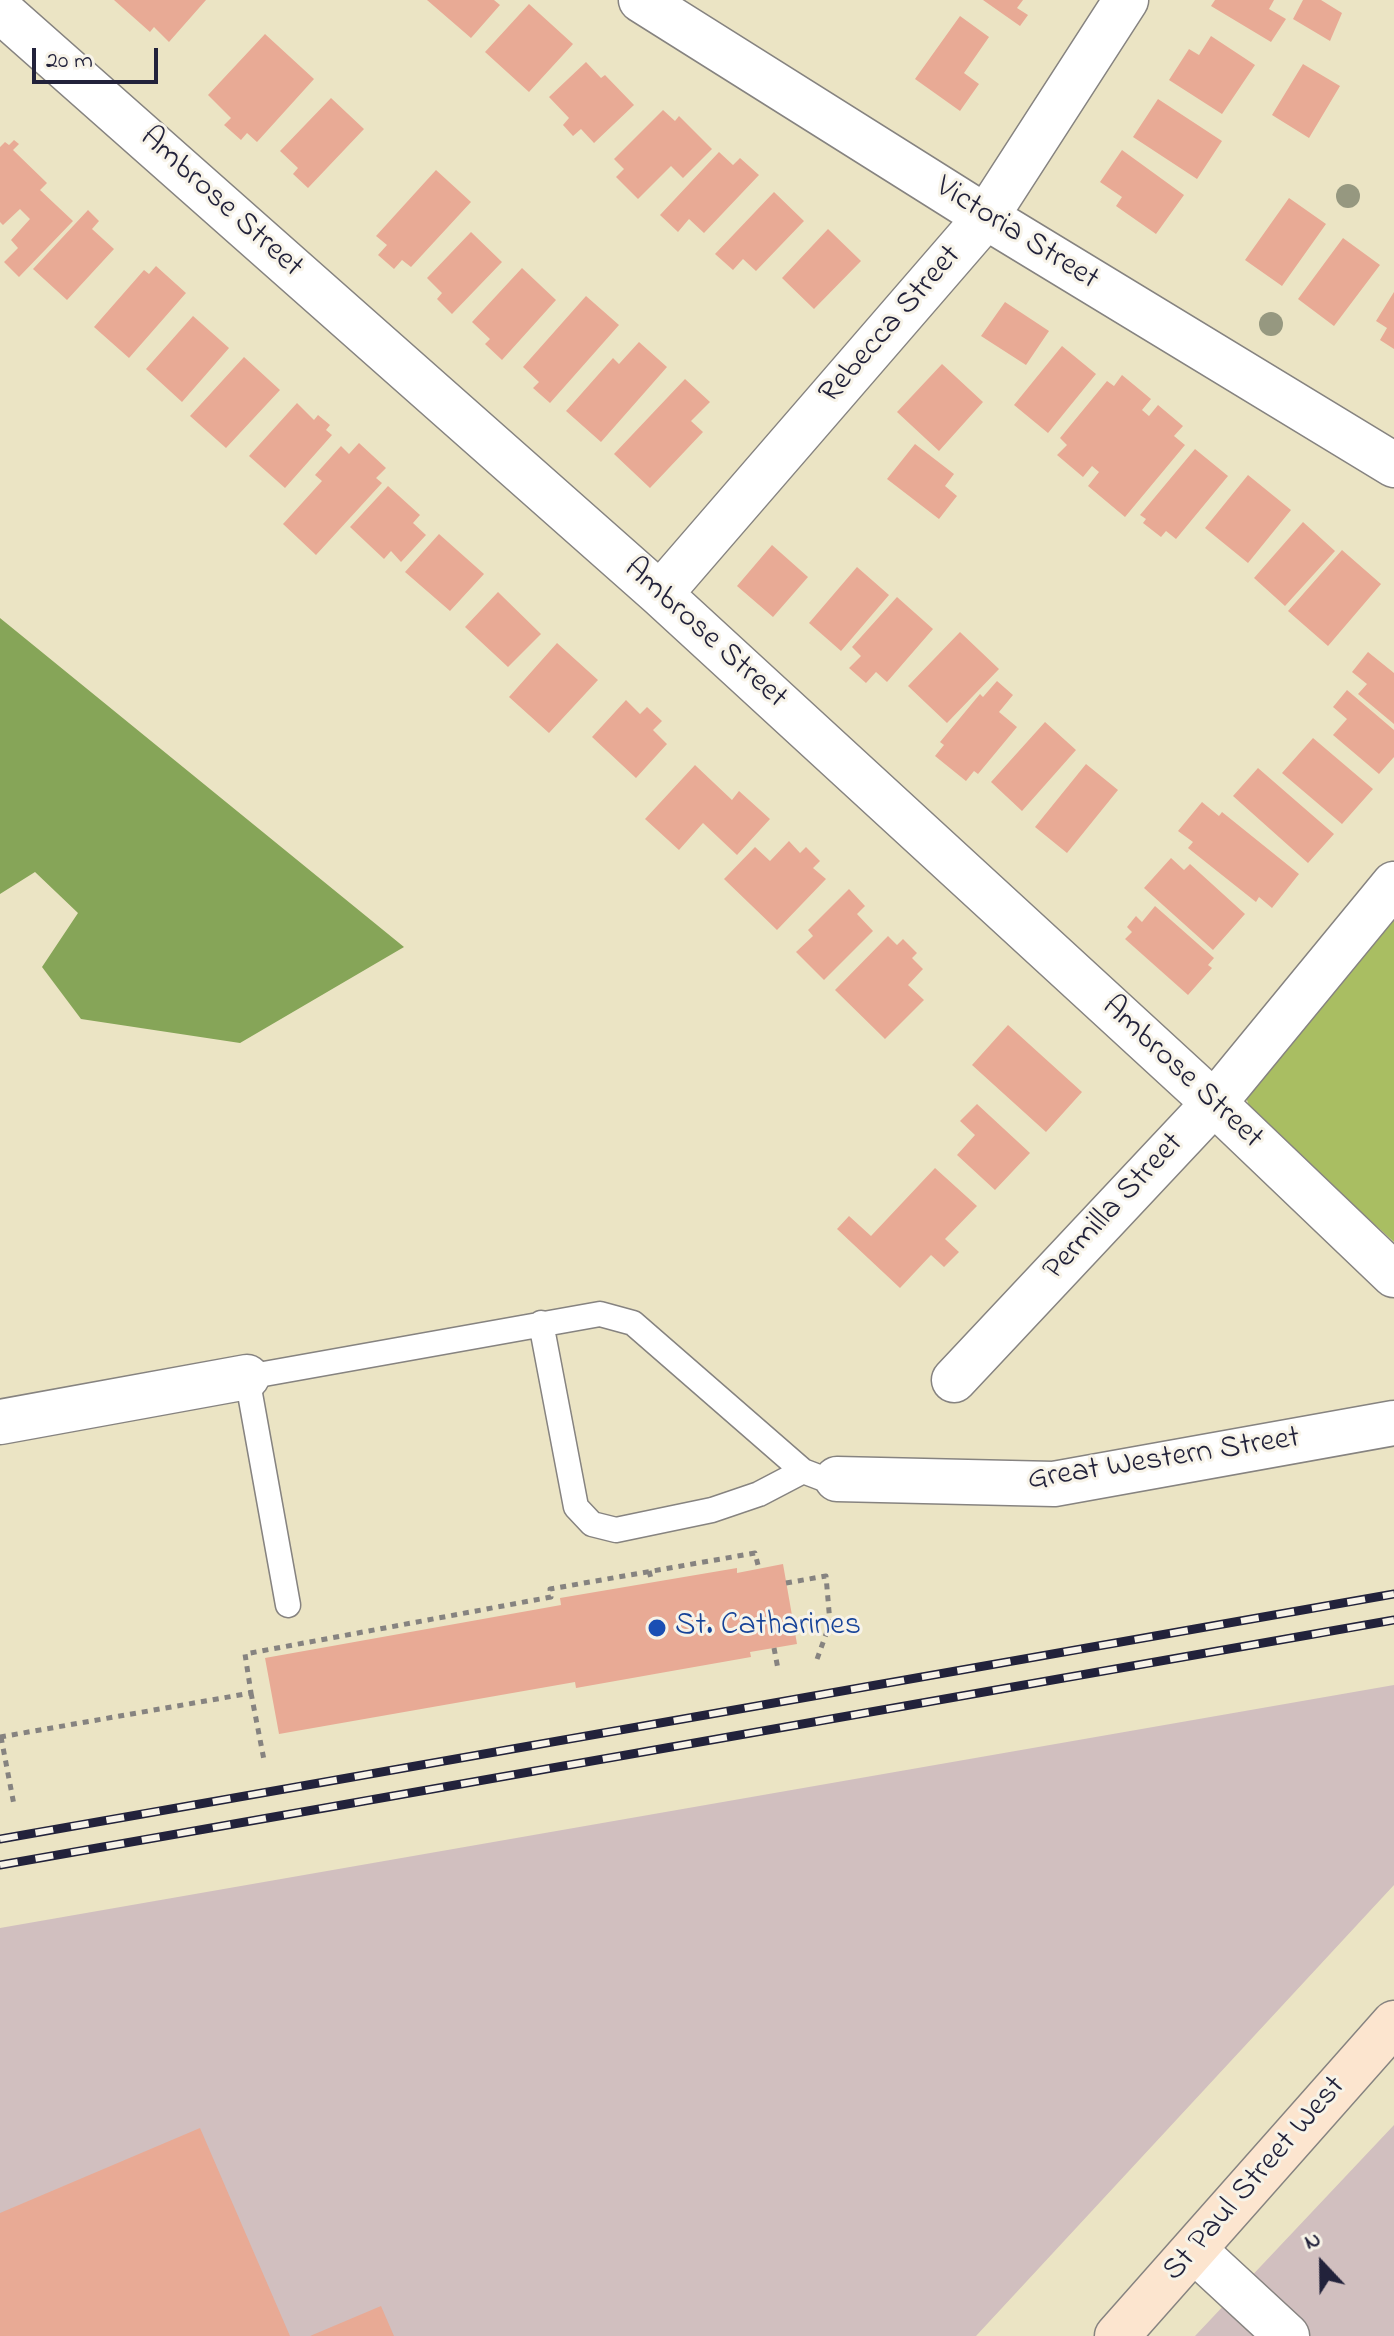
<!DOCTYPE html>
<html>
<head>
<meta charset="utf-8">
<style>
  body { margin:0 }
  #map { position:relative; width:1394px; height:2336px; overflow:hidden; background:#ebe4c4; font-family:"Indie Flower",sans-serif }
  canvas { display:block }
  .north { position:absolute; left:1282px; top:2224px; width:80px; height:80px; -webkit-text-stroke:6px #f7f3e8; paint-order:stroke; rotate:338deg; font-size:22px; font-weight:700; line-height:32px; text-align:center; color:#22223b }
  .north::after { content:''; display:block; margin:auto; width:28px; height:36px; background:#22223b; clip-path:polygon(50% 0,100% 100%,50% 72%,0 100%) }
  .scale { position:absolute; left:32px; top:48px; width:126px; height:36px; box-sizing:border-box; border:4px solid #22223b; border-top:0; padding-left:10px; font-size:24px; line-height:28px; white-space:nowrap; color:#22223b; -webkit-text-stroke:6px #f7f3e8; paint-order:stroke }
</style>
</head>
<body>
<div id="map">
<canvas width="1394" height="2336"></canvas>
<div class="north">N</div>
<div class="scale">20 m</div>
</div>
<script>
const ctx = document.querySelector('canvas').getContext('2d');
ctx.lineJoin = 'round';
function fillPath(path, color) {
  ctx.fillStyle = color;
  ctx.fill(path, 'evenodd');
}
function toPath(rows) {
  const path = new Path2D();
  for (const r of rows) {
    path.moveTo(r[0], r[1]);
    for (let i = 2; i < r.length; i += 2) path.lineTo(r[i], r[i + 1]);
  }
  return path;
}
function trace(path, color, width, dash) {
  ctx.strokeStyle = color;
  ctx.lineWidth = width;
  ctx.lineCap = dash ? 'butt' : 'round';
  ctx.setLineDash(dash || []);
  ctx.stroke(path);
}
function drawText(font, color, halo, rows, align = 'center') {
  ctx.font = font + ' "Indie Flower",sans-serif';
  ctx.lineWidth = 6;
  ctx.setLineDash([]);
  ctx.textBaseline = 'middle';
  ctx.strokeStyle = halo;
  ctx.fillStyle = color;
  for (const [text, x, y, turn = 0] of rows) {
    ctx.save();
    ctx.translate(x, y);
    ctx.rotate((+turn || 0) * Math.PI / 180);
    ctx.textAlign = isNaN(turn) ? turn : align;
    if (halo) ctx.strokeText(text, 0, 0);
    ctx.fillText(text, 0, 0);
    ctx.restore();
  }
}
fillPath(toPath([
  [1394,1685,1394,1885,976,2336,0,2336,0,1928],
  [1394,2125,1394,2336,1195,2336]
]), '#d1bfbf');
fillPath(toPath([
  [1394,909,1394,1242,1251,1112,1245,1094]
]), '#a9be62');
fillPath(toPath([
  [0,618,404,947,240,1043,81,1019,42,967,78,913,35,872,0,894]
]), '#86a558');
fillPath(toPath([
  [114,0,206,0,169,42,154,27,150,32],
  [427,0,494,0,500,5,471,38],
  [983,0,1023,0,1017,8,1028,15,1020,26],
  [1215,0,1274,0,1269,9,1286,19,1271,42,1211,6],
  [1303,0,1321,0,1342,13,1330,41,1293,19],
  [529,4,573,44,529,92,485,52],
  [960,16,989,37,964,73,979,84,960,111,915,79],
  [265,34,314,79,257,142,247,133,241,140,224,125,231,118,208,95],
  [1211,36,1255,65,1222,114,1169,80,1189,49,1199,55],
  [586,62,601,78,605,75,634,105,594,143,581,129,573,136,563,125,569,118,549,97],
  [1303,64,1340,86,1309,138,1272,115],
  [331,98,364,129,308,188,293,174,298,168,280,151],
  [1158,99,1222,141,1197,179,1133,137],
  [663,110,675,121,679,116,712,149,683,178,671,166,638,199,616,177,624,169,614,159],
  [14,140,19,144,13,150,47,183,40,190,73,221,19,277,4,262,18,248,11,240,30,219,20,209,3,225,0,222,0,147,5,142,9,145],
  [1122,150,1184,195,1156,234,1116,206,1122,197,1100,182],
  [719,152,733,165,740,158,759,175,704,233,689,219,678,232,660,215],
  [436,170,471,202,411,267,402,260,394,269,378,255,387,245,376,236],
  [774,192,804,221,756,271,743,259,733,270,715,254],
  [1289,198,1326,224,1282,286,1245,260],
  [88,210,99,221,92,229,114,249,67,300,33,269],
  [828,229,861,261,814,309,782,278],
  [471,232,502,262,452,314,437,299,442,293,427,278],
  [1343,238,1380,265,1334,326,1298,299],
  [156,266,186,293,129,358,94,327,144,270,149,274],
  [522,268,556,300,502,360,485,344,490,339,472,322],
  [1394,292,1394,349,1380,340,1387,328,1376,321],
  [586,296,619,325,550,403,533,388,539,382,523,367],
  [1005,302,1049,331,1026,365,981,336],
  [193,316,229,348,182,402,146,369],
  [639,342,667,367,601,442,566,411,613,358,619,364],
  [1062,346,1096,374,1048,433,1014,405],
  [244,357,280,390,226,448,190,416],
  [942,364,983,402,939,451,897,412],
  [1122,375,1151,399,1142,410,1149,416,1158,405,1183,426,1174,436,1185,445,1125,517,1088,486,1099,472,1092,466,1083,477,1057,455,1067,445,1060,438,1107,381,1114,386],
  [685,379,710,402,691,421,703,432,650,488,614,454],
  [297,403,314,420,318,415,330,425,326,430,332,435,285,488,249,456],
  [359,443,386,468,376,478,382,483,316,555,283,524,322,481,315,475,341,446,349,454],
  [915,444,954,474,945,486,957,496,939,519,887,479],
  [1195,449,1228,476,1176,539,1166,531,1161,537,1143,523,1146,519,1140,515],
  [1248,475,1291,510,1248,563,1205,528],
  [388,486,420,515,413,523,426,535,401,562,391,551,384,559,350,527],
  [1303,522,1335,551,1285,606,1254,578],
  [439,534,484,574,450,611,405,572],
  [772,545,808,577,773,617,737,586],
  [1342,550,1381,584,1328,646,1288,611],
  [857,567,889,595,841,651,809,623],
  [498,592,541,634,508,667,465,627],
  [897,597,933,629,887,682,876,672,866,683,849,668,861,656,852,647],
  [960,632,999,669,947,723,908,686],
  [557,643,598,680,549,733,509,697],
  [1368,652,1394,673,1394,724,1358,694,1367,684,1352,672],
  [997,681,1013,695,999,712,1017,727,978,774,974,771,966,781,935,756,944,745,940,742,980,694,983,697],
  [1347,690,1394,730,1394,757,1379,774,1333,735,1347,719,1333,707],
  [626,700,640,714,647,707,662,721,653,730,667,744,636,778,592,737],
  [1045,722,1076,750,1022,811,991,782],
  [1313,738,1373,789,1342,824,1282,773],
  [1086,764,1118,790,1067,853,1035,827],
  [695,765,732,800,739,791,770,819,737,855,703,823,679,850,645,819],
  [1258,768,1334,834,1308,863,1233,796],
  [1202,802,1219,816,1222,812,1299,874,1272,908,1259,897,1256,902,1188,848,1193,842,1178,831],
  [789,841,800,853,806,847,820,861,813,868,826,879,777,930,724,879,755,847,770,861],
  [1171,858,1184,870,1190,864,1245,914,1213,950,1144,888],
  [849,889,865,906,857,914,873,931,824,980,796,952,813,936,808,930],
  [1155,906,1214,958,1208,965,1212,968,1188,995,1125,939,1132,932,1127,927,1136,916,1142,922],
  [888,936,897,945,903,939,917,953,912,958,923,969,908,985,924,1000,885,1039,835,990],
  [1008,1025,1082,1092,1046,1132,972,1065],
  [977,1104,1030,1153,995,1190,957,1155,975,1135,960,1121],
  [935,1168,977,1206,945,1239,959,1252,944,1267,931,1255,900,1288,837,1229,849,1216,871,1236],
  [783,1564,797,1644,750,1652,751,1657,666,1672,576,1688,575,1682,279,1734,265,1658,561,1605,560,1598,737,1568,737,1573],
  [200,2128,290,2336,0,2336,0,2213],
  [381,2306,394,2336,310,2336]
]), '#e8aa95');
const lane = toPath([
  [541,1323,576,1507,592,1524,616,1530,712,1510,759,1494,803,1471],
  [288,1605,247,1377,600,1314,633,1323,803,1471,824,1479,837,1479]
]);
const street = toPath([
  [641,0,986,217,1394,465],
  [0,10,660,594,1214,1103,1394,1275],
  [660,594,986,217,1126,0],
  [954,1380,1214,1103,1394,884],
  [0,1422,247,1377],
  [837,1479,1054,1484,1394,1423],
  [1194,2250,1287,2336]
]);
const secondary = toPath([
  [1117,2336,1394,2023]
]);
trace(lane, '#868380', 27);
trace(street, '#868380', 47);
trace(secondary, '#868380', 47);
trace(toPath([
  [649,1571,652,1582],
  [786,1583,826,1576,830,1623,816,1662],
  [774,1648,778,1669],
  [251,1693,264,1760],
  [0,1737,251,1693,245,1654,551,1597,550,1589,755,1553,759,1569],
  [1,1737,14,1805]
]), '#868380', 5, [6, 6]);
trace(lane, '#fff', 24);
trace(street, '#fff', 44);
trace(secondary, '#fce5cf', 44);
const rail = toPath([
  [0,1839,1394,1594],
  [0,1865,1394,1620]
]);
trace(rail, '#22223b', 9);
trace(rail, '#f7f3e8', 6, [18]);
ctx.fillStyle = '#969880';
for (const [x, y] of [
  [1348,196],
  [1271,324]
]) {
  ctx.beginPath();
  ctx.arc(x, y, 12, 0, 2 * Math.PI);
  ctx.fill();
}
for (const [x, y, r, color] of [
  [657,1628,10,"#1a4fb4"]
]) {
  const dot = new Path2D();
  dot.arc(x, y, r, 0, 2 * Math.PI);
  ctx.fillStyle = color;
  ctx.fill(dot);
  trace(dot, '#f7f3e8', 3);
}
drawText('32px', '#22223b', '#f7f3e8', [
  ["Ambrose Street",220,204,42],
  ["Victoria Street",1016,235,32],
  ["Rebecca Street",892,326,-49],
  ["Ambrose Street",704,635,42],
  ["Ambrose Street",1181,1074,43],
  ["Permilla Street",1115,1208,-47],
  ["Great Western Street",1164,1461,-9],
  ["St Paul Street West",1256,2180,-49]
]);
drawText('32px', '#164399', '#f7f3e8', [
  ["St. Catharines",675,1628]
], 'left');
</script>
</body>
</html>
